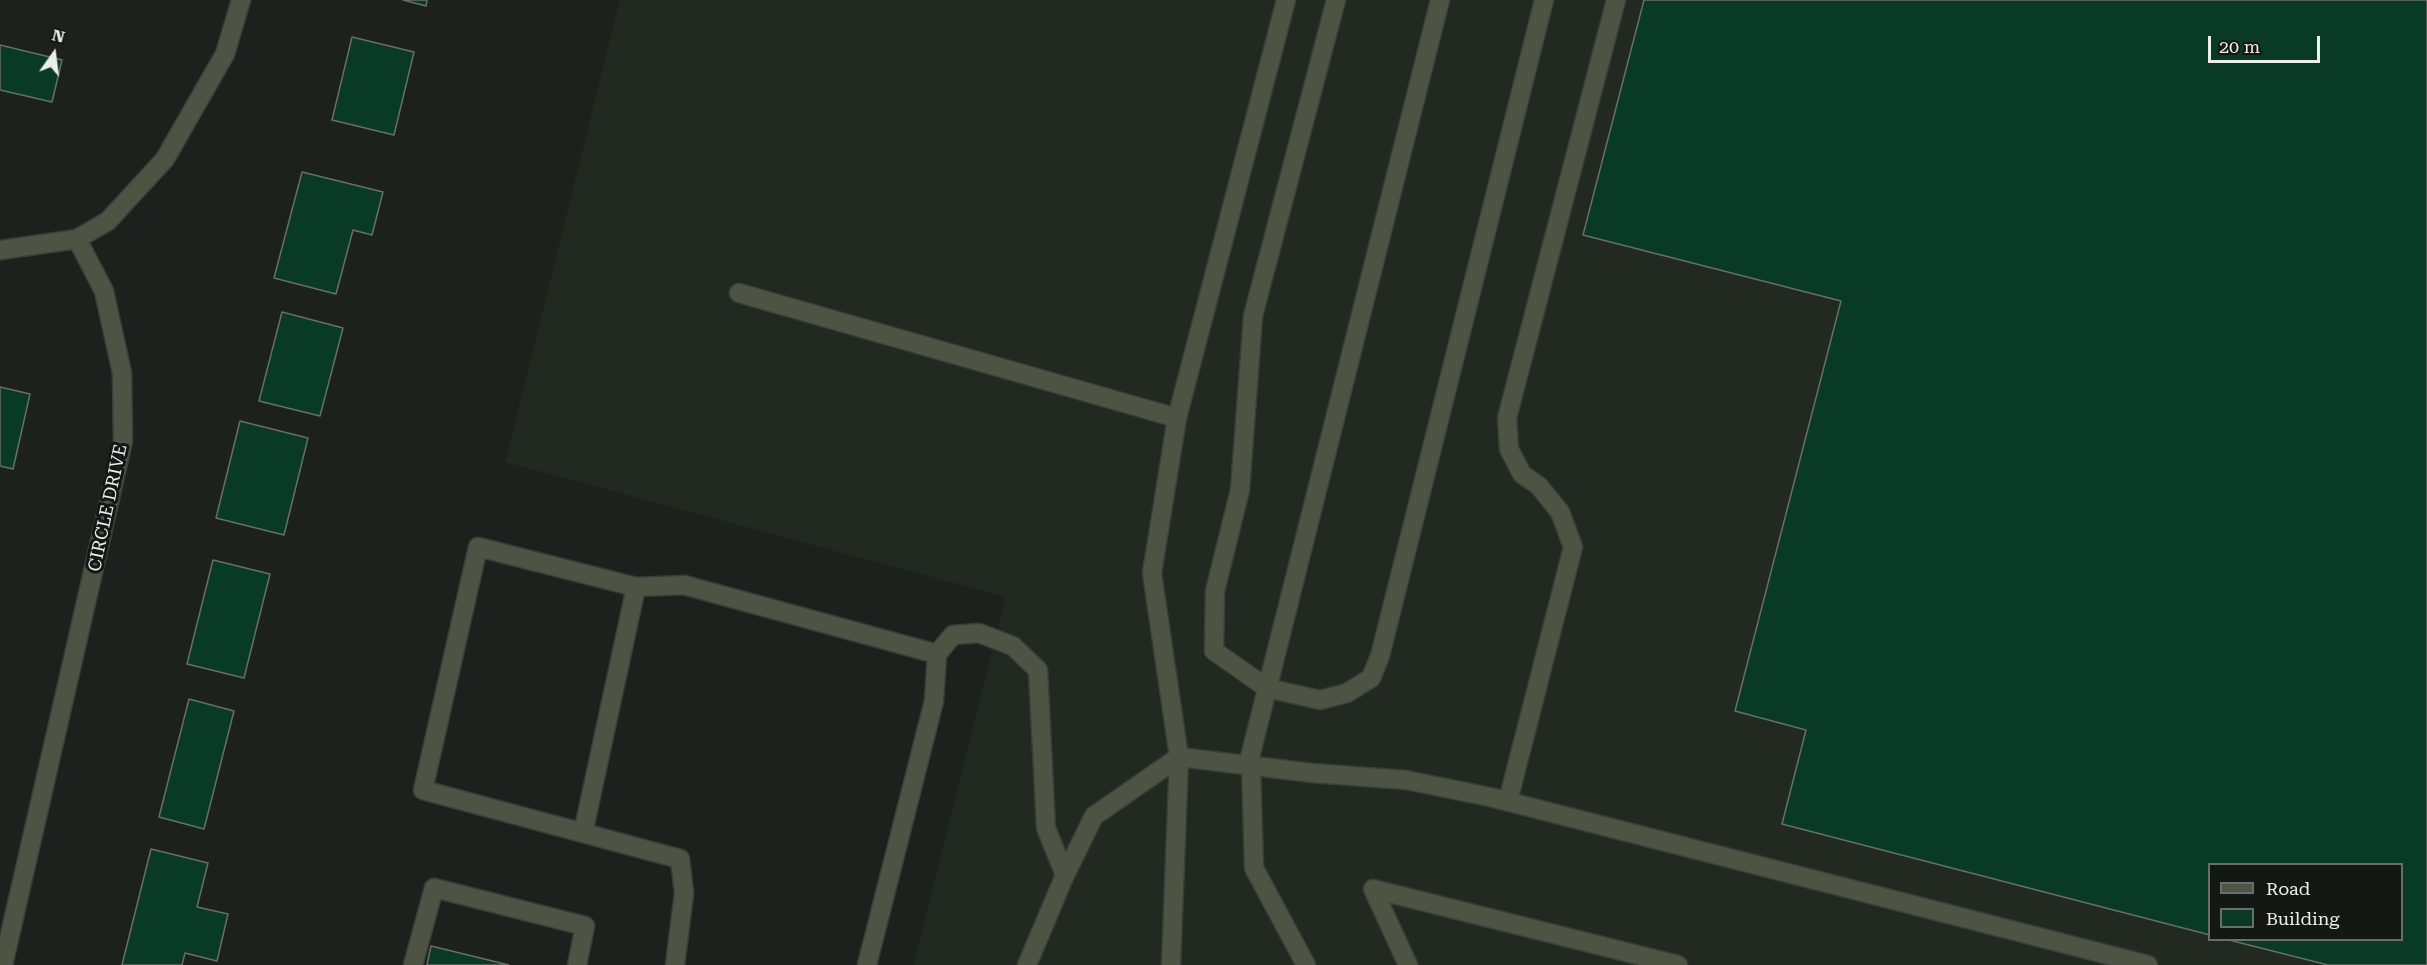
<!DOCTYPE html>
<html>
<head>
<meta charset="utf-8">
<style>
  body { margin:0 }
  #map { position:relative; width:2427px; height:965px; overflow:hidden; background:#1d211d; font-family:"Roboto Serif",serif }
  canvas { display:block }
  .legend { position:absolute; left:2208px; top:863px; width:195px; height:78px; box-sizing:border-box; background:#141814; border:2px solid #6a6e6a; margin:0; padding:8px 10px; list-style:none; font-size:18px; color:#eceeeb }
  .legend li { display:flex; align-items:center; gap:12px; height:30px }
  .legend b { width:30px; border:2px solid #6a6e6a }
  .north { position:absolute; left:24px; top:24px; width:60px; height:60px; -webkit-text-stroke:4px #141814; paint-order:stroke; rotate:14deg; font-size:16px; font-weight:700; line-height:24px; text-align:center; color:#eceeeb }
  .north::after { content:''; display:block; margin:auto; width:21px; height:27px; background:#eceeeb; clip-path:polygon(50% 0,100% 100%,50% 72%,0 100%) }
  .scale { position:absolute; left:2208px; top:36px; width:112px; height:27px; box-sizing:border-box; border:3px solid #eceeeb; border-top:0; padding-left:8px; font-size:18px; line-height:21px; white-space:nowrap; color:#eceeeb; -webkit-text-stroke:4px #141814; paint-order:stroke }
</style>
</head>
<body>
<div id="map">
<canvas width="2427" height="965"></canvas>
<ul class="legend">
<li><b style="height:8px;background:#4e5443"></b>Road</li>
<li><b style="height:16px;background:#083a27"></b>Building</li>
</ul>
<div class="north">N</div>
<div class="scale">20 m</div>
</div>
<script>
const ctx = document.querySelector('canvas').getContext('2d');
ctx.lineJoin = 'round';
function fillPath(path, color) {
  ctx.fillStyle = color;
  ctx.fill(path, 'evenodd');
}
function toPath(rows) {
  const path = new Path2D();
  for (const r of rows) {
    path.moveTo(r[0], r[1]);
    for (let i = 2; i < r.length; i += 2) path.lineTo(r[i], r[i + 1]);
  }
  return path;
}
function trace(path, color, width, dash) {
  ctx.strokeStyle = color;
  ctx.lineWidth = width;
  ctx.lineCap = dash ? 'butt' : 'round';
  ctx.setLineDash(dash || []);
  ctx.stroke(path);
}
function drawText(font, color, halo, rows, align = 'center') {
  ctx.font = font + ' "Roboto Serif",serif';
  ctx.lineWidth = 6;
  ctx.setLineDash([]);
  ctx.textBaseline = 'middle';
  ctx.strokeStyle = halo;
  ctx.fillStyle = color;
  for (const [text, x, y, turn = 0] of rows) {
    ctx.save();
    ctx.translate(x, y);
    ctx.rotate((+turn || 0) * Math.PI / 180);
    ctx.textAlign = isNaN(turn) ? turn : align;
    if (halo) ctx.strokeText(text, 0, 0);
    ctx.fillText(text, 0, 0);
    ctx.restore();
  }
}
fillPath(toPath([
  [620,0,2427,0,2427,965,914,965,1006,597,505,462],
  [2210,864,2402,864,2402,940,2210,940]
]), '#212920');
const building = toPath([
  [403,0,427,0,426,6,403,0],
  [1644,0,2427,0,2427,965,2328,965,2229,940,2402,940,2402,864,2210,864,2210,935,1782,824,1806,730,1735,711,1841,301,1583,235,1644,0],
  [352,37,414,52,394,135,332,120,352,37],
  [0,45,62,60,52,102,0,90,0,45],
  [302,172,383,192,372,235,353,230,336,294,274,278,302,172],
  [282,312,343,328,320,416,259,401,282,312],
  [0,387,30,394,13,469,0,466,0,387],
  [240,421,308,438,284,535,216,518,240,421],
  [213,560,270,574,244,678,187,664,213,560],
  [189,699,234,711,204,829,159,817,189,699],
  [151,849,208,863,197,907,228,914,217,961,185,953,182,965,122,965,151,849],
  [431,946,509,965,427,965,431,946]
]);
fillPath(building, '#083a27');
trace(building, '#686e6b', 1.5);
const lane = toPath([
  [1336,0,1253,316,1240,490,1215,591,1214,651,1267,688,1320,700,1347,693,1371,678,1380,656,1544,0],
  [739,293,1177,418],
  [636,587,684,585,937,654,934,701,867,965],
  [937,654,953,635,979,633,1013,646,1038,670,1046,828,1065,875],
  [1248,765,1440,0],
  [1251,766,1254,868,1306,965],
  [1508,801,1573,547,1560,512,1539,486,1522,474,1509,449,1507,418,1616,0],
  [583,833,636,587,478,547,423,790,680,859,684,893,675,965],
  [413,965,434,888,585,926,577,965],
  [1027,965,1065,875,1094,816,1179,757,1312,773,1406,780,1490,797,2148,965],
  [1171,965,1179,757,1152,573,1177,418,1286,0],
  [1408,965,1373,889,1678,965]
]);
const street = toPath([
  [0,250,77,239],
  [3,965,123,441,122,373,104,291,77,239,108,221,165,159,225,54,241,0]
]);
trace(lane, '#3a3e3a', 21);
trace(street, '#3a3e3a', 21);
trace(lane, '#4e5443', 18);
trace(street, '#4e5443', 18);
drawText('18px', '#eceeeb', '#141814', [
  ["CIRCLE DRIVE",108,508,-78]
]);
</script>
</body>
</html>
